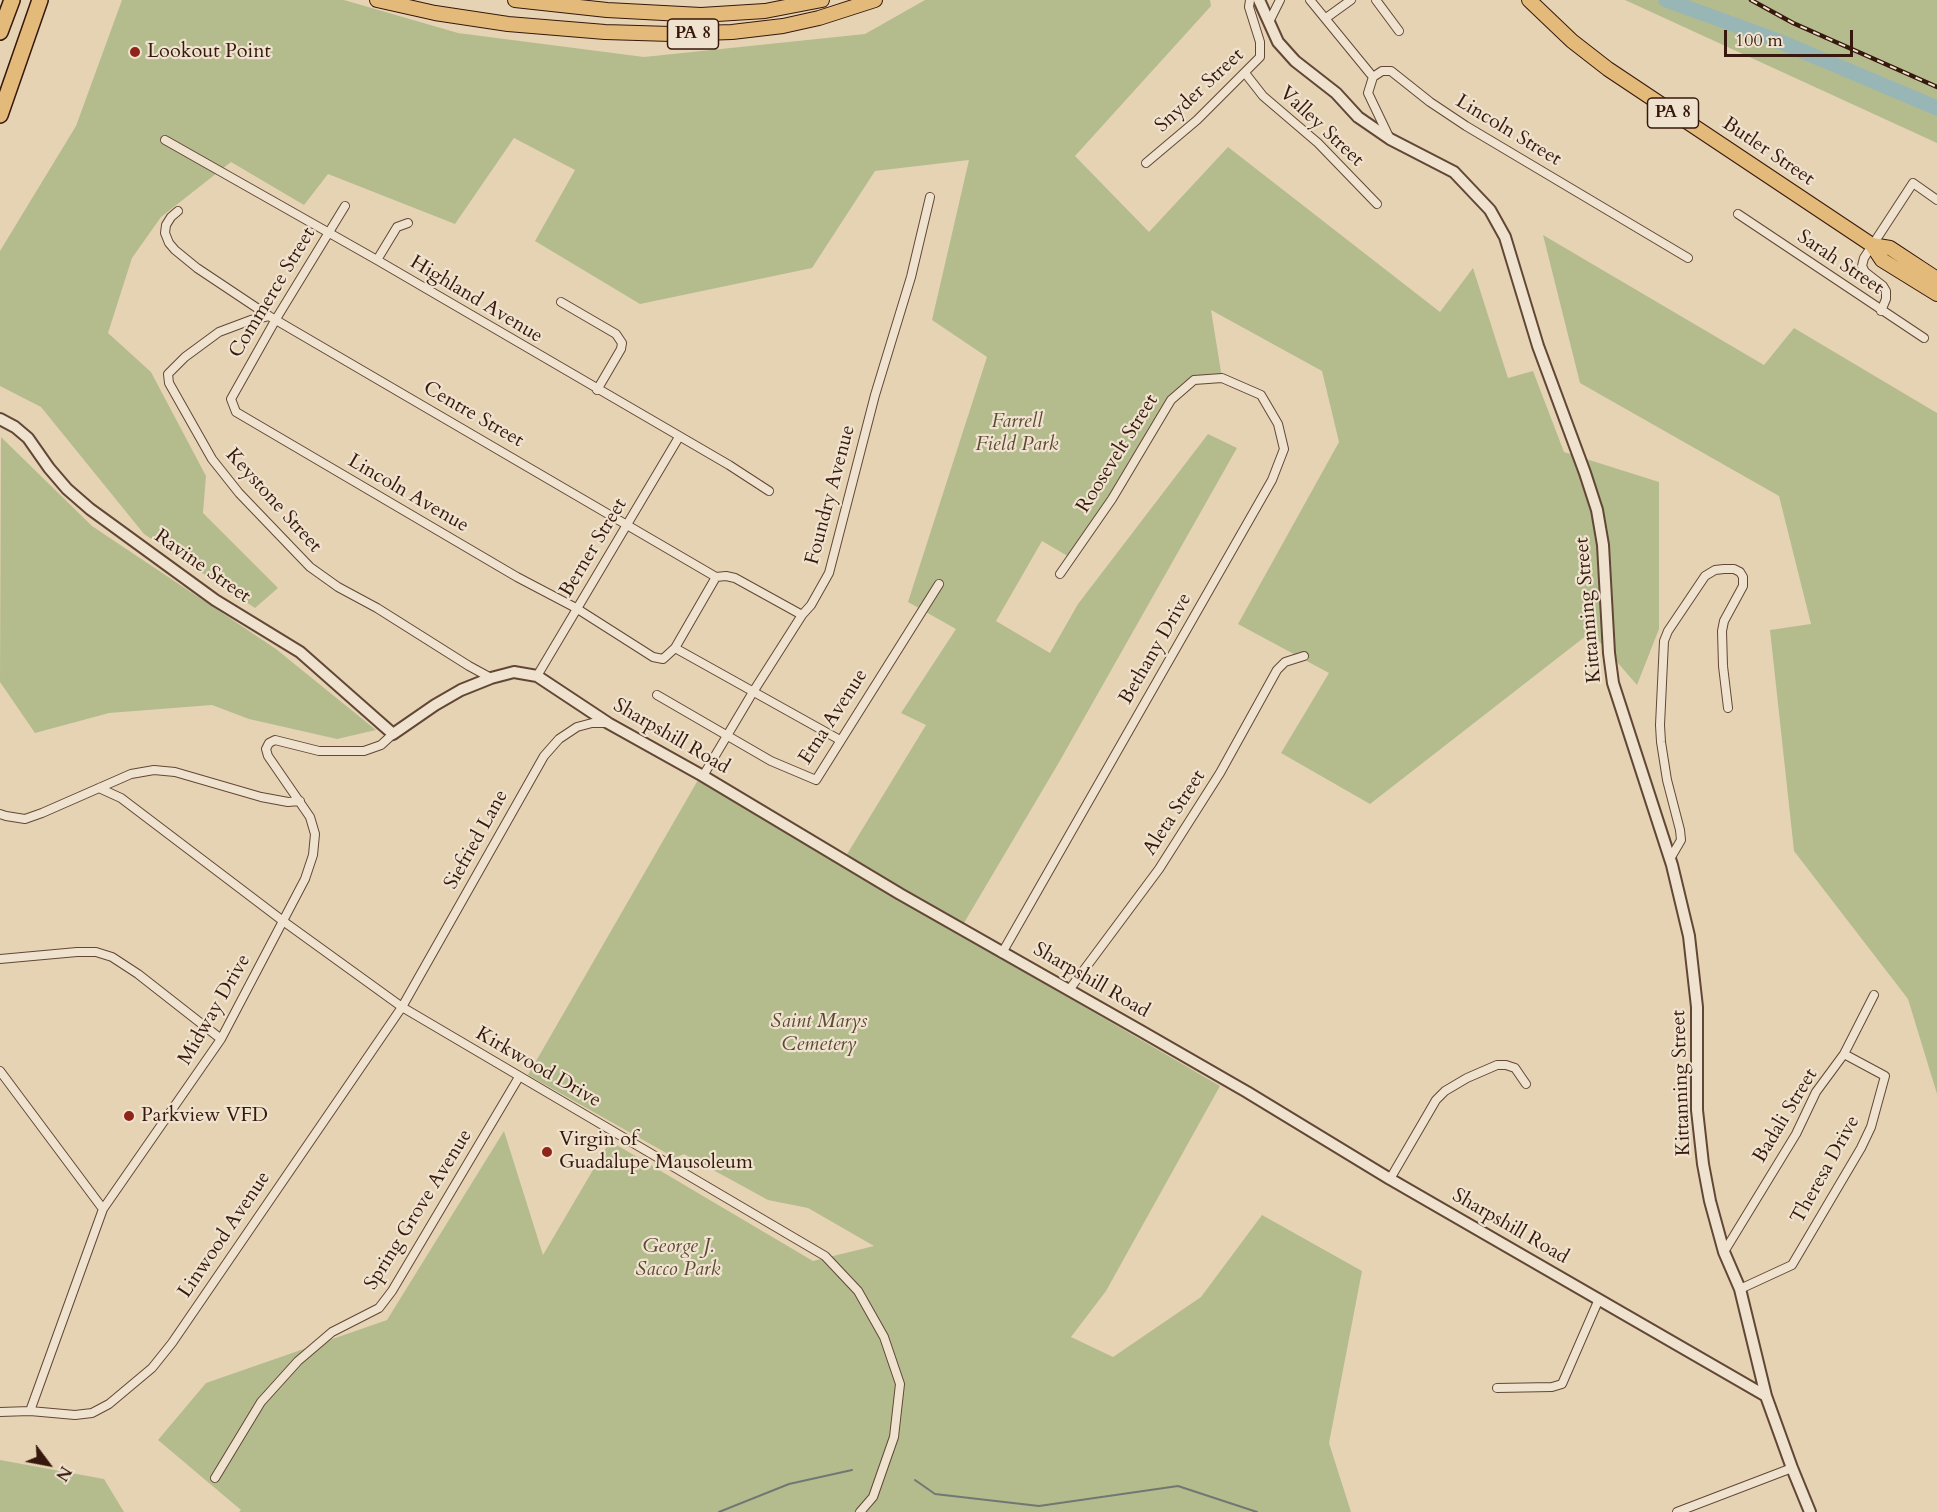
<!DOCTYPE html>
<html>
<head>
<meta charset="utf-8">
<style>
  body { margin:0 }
  #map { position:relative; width:1937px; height:1512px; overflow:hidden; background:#e6d3b4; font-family:Cardo,serif }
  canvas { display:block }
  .north { position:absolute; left:18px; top:1434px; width:60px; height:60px; -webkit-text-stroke:4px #efe2ce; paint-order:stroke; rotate:122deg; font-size:16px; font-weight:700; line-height:24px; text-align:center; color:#36180c }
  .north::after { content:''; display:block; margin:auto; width:21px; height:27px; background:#36180c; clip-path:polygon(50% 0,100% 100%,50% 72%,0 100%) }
  .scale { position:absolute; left:1724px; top:30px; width:129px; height:27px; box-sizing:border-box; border:3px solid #36180c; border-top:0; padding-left:8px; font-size:18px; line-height:21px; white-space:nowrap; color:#36180c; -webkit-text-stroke:4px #efe2ce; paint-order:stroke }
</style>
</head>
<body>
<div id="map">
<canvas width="1937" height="1512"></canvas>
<div class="north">N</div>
<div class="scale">100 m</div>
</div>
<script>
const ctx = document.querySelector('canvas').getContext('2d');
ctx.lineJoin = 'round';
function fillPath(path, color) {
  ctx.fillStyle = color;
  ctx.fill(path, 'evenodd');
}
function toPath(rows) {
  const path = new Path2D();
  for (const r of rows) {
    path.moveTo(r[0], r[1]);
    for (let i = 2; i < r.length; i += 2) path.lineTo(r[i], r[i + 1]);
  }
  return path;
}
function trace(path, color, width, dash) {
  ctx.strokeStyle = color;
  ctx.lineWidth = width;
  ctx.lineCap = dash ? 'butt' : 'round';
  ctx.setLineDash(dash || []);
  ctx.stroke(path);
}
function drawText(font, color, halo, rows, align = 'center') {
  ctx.font = font + ' Cardo,serif';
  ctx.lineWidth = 4.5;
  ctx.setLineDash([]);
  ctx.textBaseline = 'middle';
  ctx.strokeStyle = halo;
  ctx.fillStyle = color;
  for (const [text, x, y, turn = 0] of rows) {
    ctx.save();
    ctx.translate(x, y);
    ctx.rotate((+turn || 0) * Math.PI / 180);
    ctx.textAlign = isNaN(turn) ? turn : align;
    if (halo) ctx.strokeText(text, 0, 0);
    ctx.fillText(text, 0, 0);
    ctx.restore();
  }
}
fillPath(toPath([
  [122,0,344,0,458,33,644,57,865,34,925,0,1210,0,1211,6,1075,156,1149,232,1228,147,1440,312,1473,268,1508,378,1533,371,1564,452,1659,482,1659,629,1637,685,1591,632,1370,804,1281,753,1329,673,1238,624,1339,442,1322,371,1211,310,1222,378,1194,380,1171,400,1071,558,1042,541,996,621,1050,653,1078,604,1208,434,1237,448,1058,764,958,933,1220,1086,1106,1291,1071,1337,1113,1357,1201,1297,1262,1215,1362,1271,1329,1443,1351,1512,239,1512,241,1510,158,1440,206,1383,387,1320,504,1131,543,1255,610,1141,813,1261,874,1246,808,1208,768,1200,684,1154,675,1158,528,1075,698,780,841,864,926,725,901,713,956,629,908,602,987,357,932,320,969,160,875,171,812,268,640,304,535,241,575,170,514,138,455,224,328,174,304,205,231,162,161,217,132,258,108,333,151,372,206,476,203,513,278,588,255,608,144,534,41,407,0,386,0,251,76,126],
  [1625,0,1937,0,1937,143],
  [1543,235,1764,365,1794,328,1937,413,1937,1094,1908,999,1794,851,1770,630,1811,624,1779,496,1580,383],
  [1,437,92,526,276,649,376,730,337,739,249,719,212,705,109,713,35,733,0,682],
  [0,1460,104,1479,124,1512,0,1512]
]), '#b4bc8e');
trace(toPath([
  [915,1480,935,1494,1039,1506,1178,1486,1257,1512],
  [719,1512,789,1484,852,1470]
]), '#717772', 2);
trace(toPath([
  [1666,0,1776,40,1937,108]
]), '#99b6b6', 15);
const minor = toPath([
  [1310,0,1373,77],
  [1376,0,1399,31],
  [1326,18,1351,0],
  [1269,22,1280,0],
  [1245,73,1263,96,1318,143,1377,204],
  [1390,139,1368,93,1373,77,1382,71,1391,71,1430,102,1466,126,1688,258],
  [165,140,377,260,729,465,769,491],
  [1146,163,1197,120,1260,57,1260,42,1249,7,1250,0],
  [345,206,276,319,231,399,236,412,517,577,576,608,653,657,663,659,675,648,716,577],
  [178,211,171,217,166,225,165,233,169,243,175,250,197,268,269,316,716,577,726,576,735,578,802,615],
  [1738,214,1924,338],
  [377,260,397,227,408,223],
  [561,302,616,334,622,343,621,349,597,390],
  [1881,311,1886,299,1886,291,1883,286,1865,272,1862,266,1864,258,1913,183,1937,200],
  [269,316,251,320,219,332,185,357,168,374,169,383,212,459,239,493,310,567,338,587,377,608,469,666,491,678],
  [675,648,840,740],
  [537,676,679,437],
  [657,695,771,761,816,780,939,584],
  [703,776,753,692,802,615,811,605,829,573,875,395,911,277,930,197],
  [99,788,121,798,283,921,402,1007,825,1256,858,1291,884,1337,900,1384,894,1437,873,1497,860,1512],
  [0,814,6,816,25,819,42,813,131,774,154,770,175,772,261,797,288,802,300,801],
  [1670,859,1681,840,1680,830,1667,780,1661,742,1660,725,1664,641,1668,631,1705,576,1715,570,1724,569,1734,569,1740,572,1743,577,1743,586,1724,621,1722,631,1723,666,1728,708],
  [1002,953,1272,480,1284,449,1278,424,1261,395,1222,378,1194,380,1171,400,1112,499,1060,574],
  [0,959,77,952,96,952,112,957,138,974,221,1039],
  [1069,990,1159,869,1220,773,1277,670,1285,662,1304,656],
  [0,1071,103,1209],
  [1390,1179,1436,1100,1445,1091,1467,1078,1497,1065,1506,1065,1515,1068,1526,1084],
  [1724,1252,1796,1134,1816,1092,1844,1054,1874,995],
  [1740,1289,1792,1265,1861,1148,1871,1127,1885,1076,1844,1054],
  [1497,1388,1552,1387,1562,1384,1599,1299],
  [30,1411,103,1209,221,1039,305,879,313,855,315,834,310,817,268,756,266,749,269,743,275,740,319,751,364,751,381,745,393,734],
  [0,1412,30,1411,75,1415,92,1413,109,1404,152,1368,172,1343,402,1007,544,756,559,739,577,727,592,723,608,723],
  [215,1478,261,1402,298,1361,332,1332,379,1308,392,1291,519,1077],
  [1677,1512,1792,1468]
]);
const tertiary = toPath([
  [1259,0,1278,42,1295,61,1336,93,1358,117,1390,139,1454,172,1490,210,1505,237,1538,346,1585,473,1597,510,1603,545,1609,653,1613,683,1672,865,1689,936,1697,1007,1697,1110,1703,1164,1710,1201,1724,1252,1740,1289,1766,1396,1792,1468,1810,1512],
  [0,419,15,427,28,438,49,468,67,489,90,509,215,600,300,652,393,734,435,705,461,690,491,678,514,672,537,676,608,723,703,776,900,894,1141,1031,1247,1092,1390,1179,1766,1396]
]);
const trunk = toPath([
  [377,0,435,13,508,24,605,32,671,34,732,32,783,26,819,18,875,0],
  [515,0,607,10,701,15,765,11,822,0],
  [1529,0,1572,41,1608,69,1872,245,1882,260,1937,294],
  [1872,245,1890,248,1937,279]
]);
const motorway = toPath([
  [0,32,12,0],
  [0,115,40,0]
]);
trace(minor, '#624736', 10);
trace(tertiary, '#624736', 14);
trace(trunk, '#36180c', 16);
trace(motorway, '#36180c', 18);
trace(minor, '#efe2ce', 8);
trace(tertiary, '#efe2ce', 10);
trace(trunk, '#e3ba7a', 14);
trace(motorway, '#e3ba7a', 15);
const rail = toPath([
  [1751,0,1793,23,1937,87]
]);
trace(rail, '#36180c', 4.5);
trace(rail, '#efe2ce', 2, [7]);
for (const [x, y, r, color] of [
  [135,52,6,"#8f2418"],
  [129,1116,6,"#8f2418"],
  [547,1152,6,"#8f2418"]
]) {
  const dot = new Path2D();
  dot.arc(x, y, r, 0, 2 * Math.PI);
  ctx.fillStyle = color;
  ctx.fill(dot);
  trace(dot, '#efe2ce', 2);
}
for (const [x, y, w] of [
  [693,34,51],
  [1673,113,51]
]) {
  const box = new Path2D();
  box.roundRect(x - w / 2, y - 15, w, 30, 4.5);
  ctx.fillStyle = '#efe2ce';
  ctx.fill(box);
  trace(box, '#36180c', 1.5);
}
drawText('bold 18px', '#36180c', null, [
  ["PA 8",693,34],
  ["PA 8",1673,113]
]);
drawText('20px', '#36180c', '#efe2ce', [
  ["Lookout Point",147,52],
  ["Parkview VFD",141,1116],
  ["Virgin of",559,1140],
  ["Guadalupe Mausoleum",559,1163]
], 'left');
drawText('20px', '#36180c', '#efe2ce', [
  ["Snyder Street",1200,91,-43],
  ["Valley Street",1321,127,43],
  ["Lincoln Street",1508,131,31],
  ["Butler Street",1768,152,34],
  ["Sarah Street",1840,263,34],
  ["Commerce Street",273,293,-59],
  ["Highland Avenue",476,300,31],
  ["Centre Street",473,415,30],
  ["Roosevelt Street",1118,454,-58],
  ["Lincoln Avenue",408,494,30],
  ["Foundry Avenue",831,495,-75],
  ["Keystone Street",273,501,48],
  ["Berner Street",594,548,-59],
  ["Ravine Street",202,567,35],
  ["Kittanning Street",1589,610,-95],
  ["Bethany Drive",1156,649,-60],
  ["Etna Avenue",834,717,-57],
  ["Sharpshill Road",671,737,30],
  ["Aleta Street",1175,813,-57],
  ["Siefried Lane",477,840,-61],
  ["Sharpshill Road",1091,981,30],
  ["Midway Drive",215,1010,-60],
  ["Kirkwood Drive",538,1068,30],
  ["Kittanning Street",1682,1083,-92],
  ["Badali Street",1786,1116,-59],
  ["Theresa Drive",1826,1170,-61],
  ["Spring Grove Avenue",419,1210,-58],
  ["Sharpshill Road",1510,1227,30],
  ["Linwood Avenue",225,1235,-56]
]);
drawText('italic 20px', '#5c4933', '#efe2ce', [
  ["Farrell",1017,422],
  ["Field Park",1017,445],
  ["Saint Marys",819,1022],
  ["Cemetery",819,1045],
  ["George J.",678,1247],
  ["Sacco Park",678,1270]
]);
</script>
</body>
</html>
